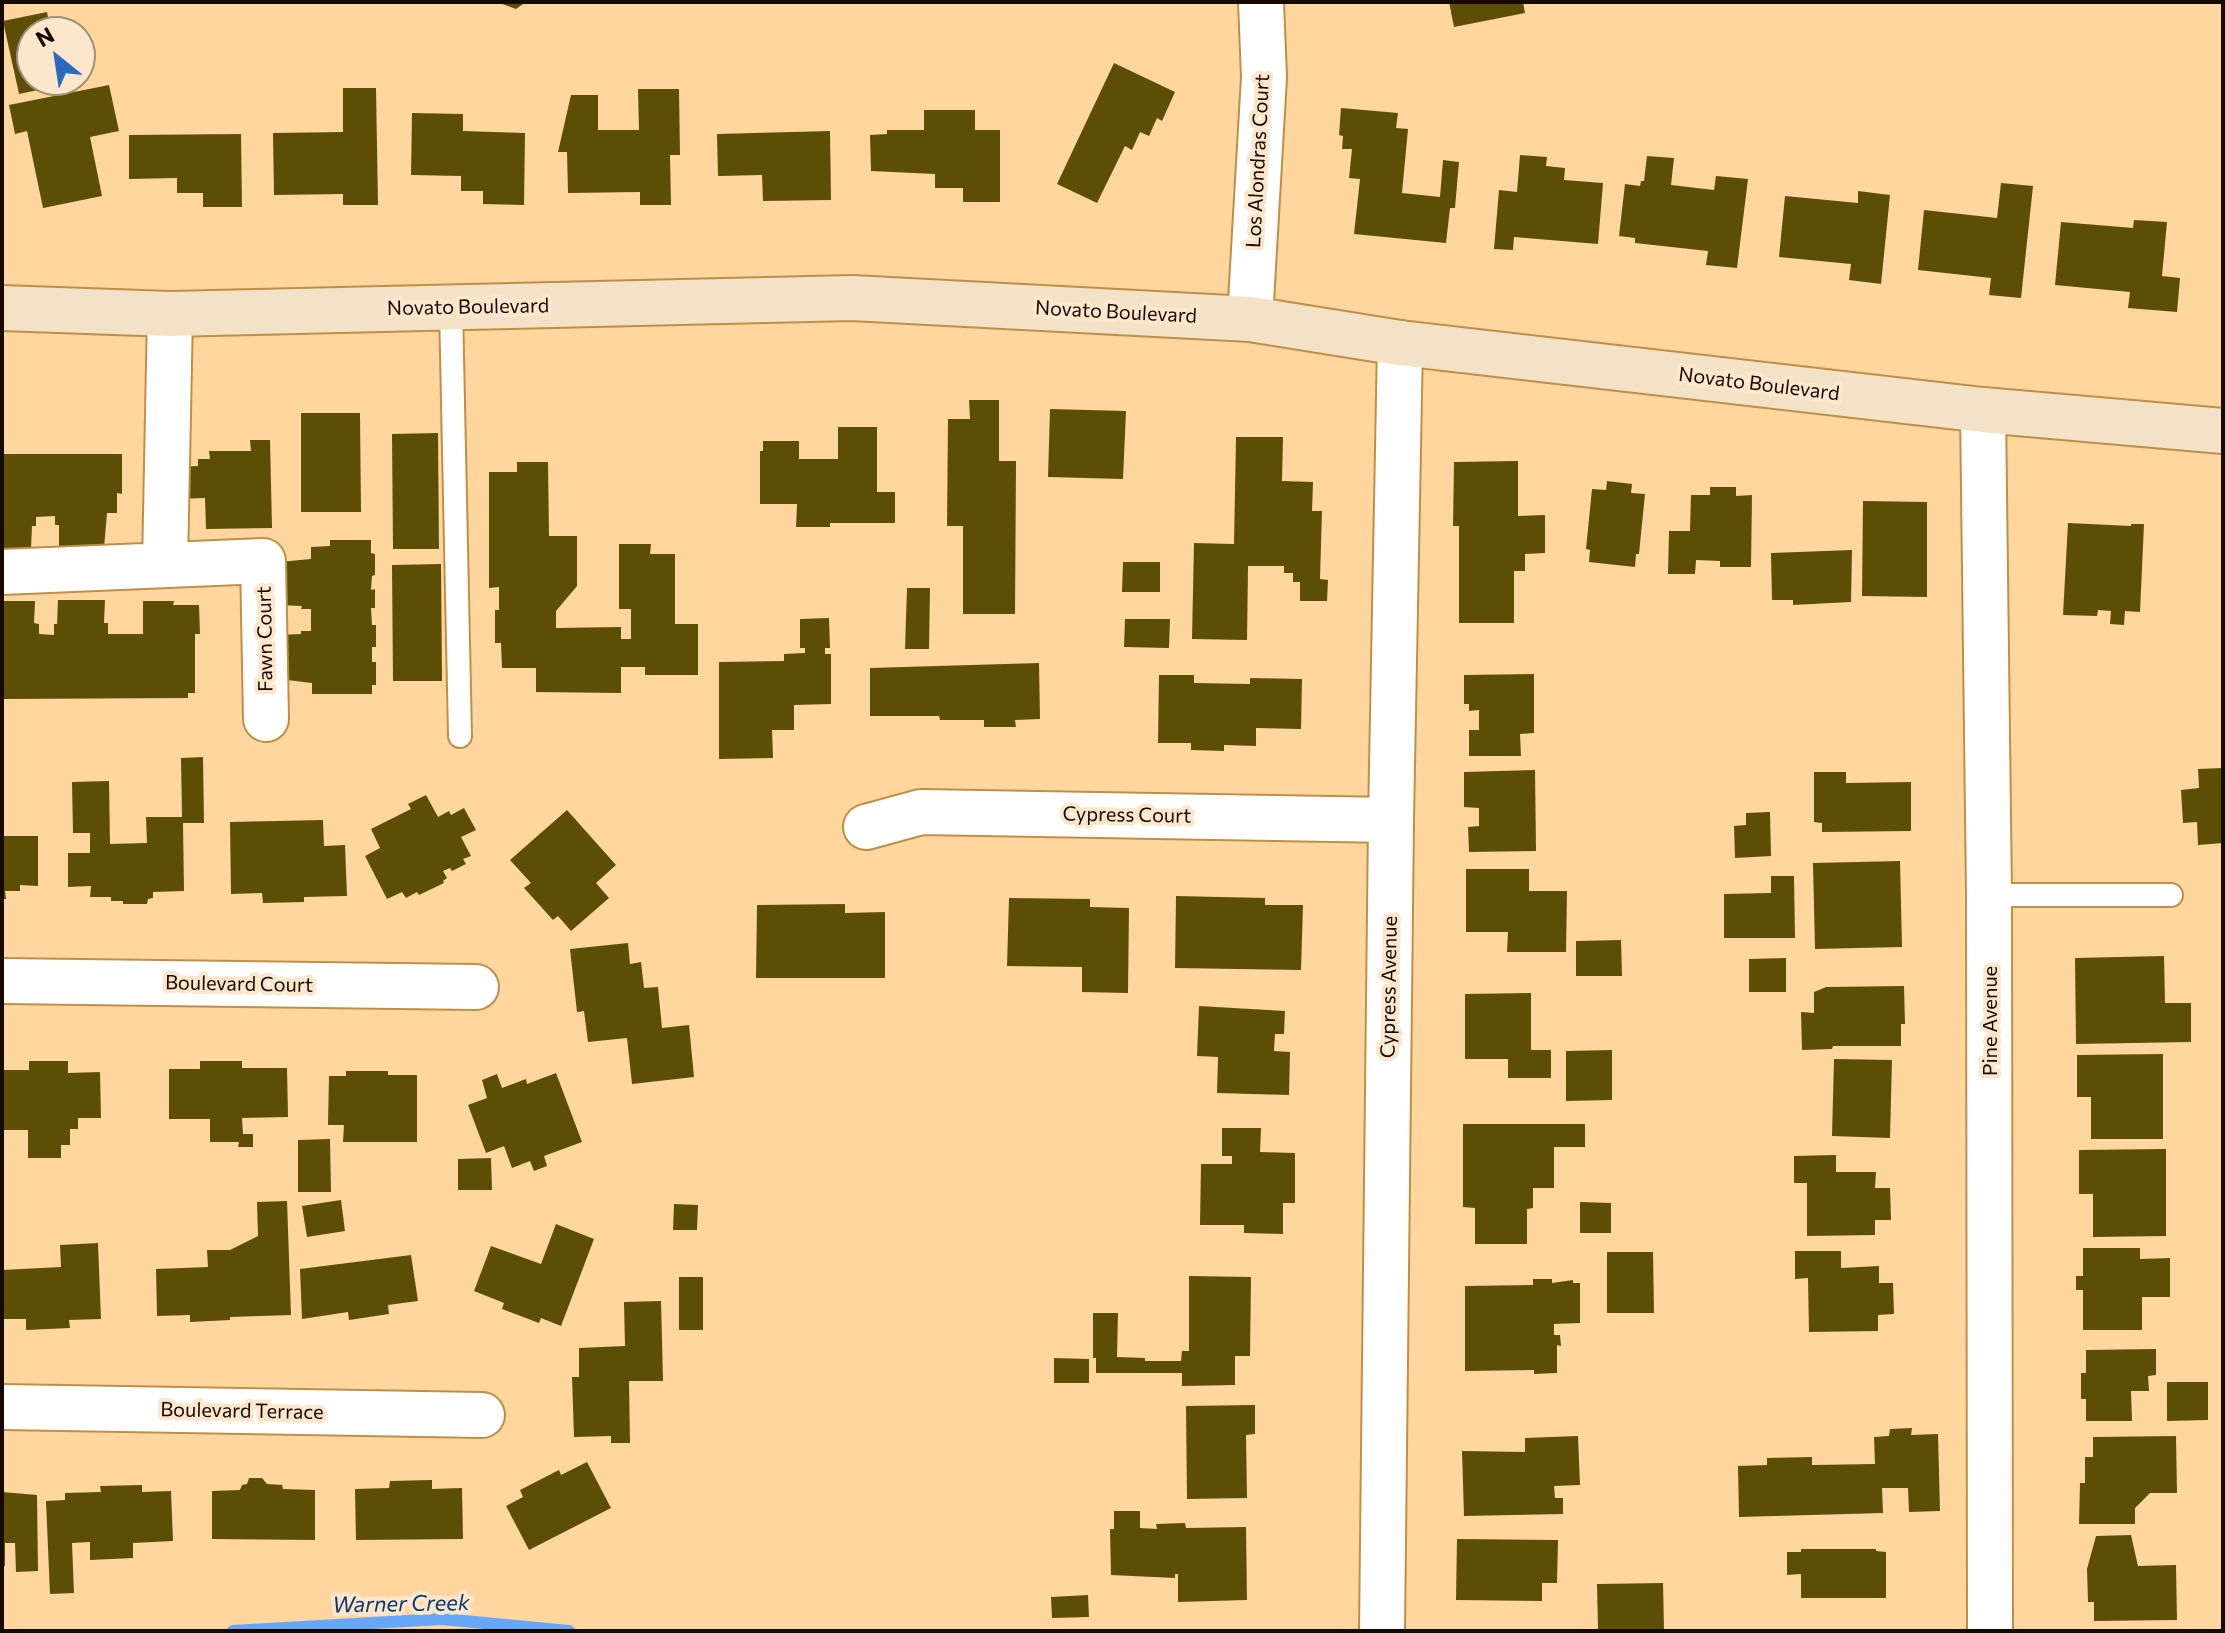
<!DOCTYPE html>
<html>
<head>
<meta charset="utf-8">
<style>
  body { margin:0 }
  #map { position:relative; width:2225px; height:1633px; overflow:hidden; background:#ffd69e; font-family:Commissioner,sans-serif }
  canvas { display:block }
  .frame { position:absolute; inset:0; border:4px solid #160900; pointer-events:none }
  .north { position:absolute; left:16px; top:16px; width:80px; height:80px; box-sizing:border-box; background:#fce7cc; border:2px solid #a08e7a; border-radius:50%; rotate:330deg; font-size:22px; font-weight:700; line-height:32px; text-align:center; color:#160900 }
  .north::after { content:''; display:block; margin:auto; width:28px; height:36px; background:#296bbc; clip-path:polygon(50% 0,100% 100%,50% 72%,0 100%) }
</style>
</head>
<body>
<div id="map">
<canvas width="2225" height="1633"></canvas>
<div class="frame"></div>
<div class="north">N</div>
</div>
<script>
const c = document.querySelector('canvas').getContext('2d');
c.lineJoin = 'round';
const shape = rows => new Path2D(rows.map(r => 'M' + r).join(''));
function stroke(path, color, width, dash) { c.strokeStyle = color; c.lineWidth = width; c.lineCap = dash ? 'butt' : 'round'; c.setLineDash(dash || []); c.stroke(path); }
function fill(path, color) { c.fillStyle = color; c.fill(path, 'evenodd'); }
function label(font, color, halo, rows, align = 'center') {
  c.font = font + ' Commissioner,sans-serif'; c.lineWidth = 8; c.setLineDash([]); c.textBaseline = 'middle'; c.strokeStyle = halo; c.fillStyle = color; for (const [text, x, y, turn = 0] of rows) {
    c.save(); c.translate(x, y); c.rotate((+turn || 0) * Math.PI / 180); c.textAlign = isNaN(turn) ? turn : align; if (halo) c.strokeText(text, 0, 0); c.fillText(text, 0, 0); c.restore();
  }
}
stroke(shape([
  [233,1631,442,1619,569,1631]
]), '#67a7fa', 12);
fill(shape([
  [497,2,526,2,516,9],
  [1449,2,1523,2,1525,13,1454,27],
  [47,12,51,32,32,32,32,80,61,80,62,85,19,94,3,21],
  [1114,63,1175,92,1162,121,1157,118,1149,136,1140,132,1132,150,1125,146,1097,203,1057,184],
  [109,85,119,131,90,137,102,196,43,208,27,131,15,134,9,105],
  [343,88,376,88,378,205,343,205,343,194,274,195,273,133,343,132],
  [638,89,679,89,680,155,670,155,671,205,640,205,640,192,568,193,567,152,558,152,571,95,598,95,598,130,639,130],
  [1341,108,1398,113,1396,128,1408,129,1402,193,1440,197,1443,160,1459,162,1455,208,1450,208,1446,243,1354,234,1360,179,1349,178,1352,149,1342,149,1343,136,1339,135],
  [924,110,975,110,975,130,1000,130,1000,202,963,202,963,188,935,188,935,174,871,171,870,135,887,134,887,130,924,130],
  [412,113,463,114,463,131,525,133,524,205,483,204,483,191,461,191,461,176,411,175],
  [830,131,831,200,763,201,762,175,718,176,717,134],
  [241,134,242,207,203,207,203,193,177,193,177,178,129,179,129,135],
  [1520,155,1547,157,1546,166,1565,168,1564,180,1603,183,1598,244,1514,237,1513,250,1494,249,1499,190,1517,192],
  [1647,156,1674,158,1671,185,1714,190,1716,176,1748,179,1737,268,1706,265,1708,251,1635,243,1635,238,1619,236,1625,184,1640,186,1641,181,1644,181],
  [2001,183,2033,186,2021,298,1989,295,1991,278,1918,270,1924,210,1997,218],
  [1858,191,1890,195,1881,284,1849,280,1851,264,1779,257,1785,196,1858,203],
  [2134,220,2167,222,2162,276,2180,278,2177,312,2128,308,2130,292,2055,285,2061,222,2133,228],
  [969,400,999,400,999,461,1016,461,1015,614,963,614,963,526,947,526,948,419,970,419],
  [1050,409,1126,411,1123,479,1048,477],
  [301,413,360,413,361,512,301,512],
  [838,427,877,427,877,492,895,492,895,523,830,523,830,527,796,527,797,504,760,504,760,451,763,451,763,441,799,441,799,459,838,459],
  [438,433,439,549,393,549,392,434],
  [1236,437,1283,437,1282,481,1313,482,1312,511,1322,511,1320,579,1328,580,1327,601,1300,601,1300,582,1293,582,1293,573,1284,573,1284,566,1248,566,1247,640,1192,639,1194,543,1234,544],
  [250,440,270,440,272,528,206,529,205,498,177,499,177,467,198,466,198,459,210,459,209,451,251,451],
  [2,454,122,454,122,494,117,493,117,513,107,513,104,548,59,550,59,525,55,525,55,516,36,517,36,526,32,526,31,549,2,549],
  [1518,461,1518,516,1545,515,1545,553,1525,554,1525,571,1514,571,1514,623,1459,623,1459,526,1453,526,1454,462],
  [517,462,548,462,549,536,577,536,577,586,556,611,556,628,621,627,621,639,631,639,631,609,619,609,619,544,651,544,650,554,675,554,675,624,698,624,698,675,645,675,645,667,621,667,621,693,536,692,536,668,502,668,501,643,495,643,495,610,499,610,499,587,489,588,489,472,517,472],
  [1607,481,1632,484,1631,493,1645,494,1639,554,1636,554,1635,567,1589,562,1590,550,1586,549,1592,489,1606,490],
  [1710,487,1736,487,1736,496,1752,495,1751,567,1720,567,1720,561,1696,560,1695,574,1668,574,1669,531,1690,531,1691,495,1710,495],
  [1863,501,1927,502,1927,597,1862,596],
  [2068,523,2131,526,2131,524,2144,524,2140,612,2125,611,2124,625,2110,624,2111,611,2098,610,2097,616,2063,615],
  [330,540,371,540,371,553,375,554,375,575,372,576,371,590,375,589,375,608,371,608,372,625,376,625,376,647,372,647,372,662,376,662,376,685,372,685,372,694,312,694,312,683,279,679,278,635,301,634,301,631,311,631,311,609,301,609,302,606,278,605,279,562,311,559,311,547,330,546],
  [1852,550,1851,602,1793,605,1793,600,1772,600,1771,553],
  [1123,562,1160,562,1160,592,1122,592],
  [441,564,442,681,393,681,392,565],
  [907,588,930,588,929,649,905,649],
  [58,600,105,600,104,623,108,623,108,634,143,634,143,601,174,601,173,605,199,605,200,634,195,634,195,693,188,693,188,698,2,699,2,601,35,601,34,623,39,624,39,634,54,635,54,624,57,624],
  [829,618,830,648,825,648,825,654,831,654,831,704,794,705,794,730,772,730,773,758,719,759,719,662,784,661,784,654,805,653,805,648,800,648,800,619],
  [1125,619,1170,619,1169,648,1124,647],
  [1039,663,1040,719,1015,720,1016,727,984,727,984,720,940,720,939,716,870,716,870,668],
  [1534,674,1534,733,1520,734,1521,756,1469,756,1469,730,1479,730,1479,710,1469,711,1469,704,1464,704,1464,675],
  [1159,675,1194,675,1194,683,1250,684,1250,678,1302,679,1301,729,1256,728,1256,746,1224,745,1224,751,1191,750,1191,743,1158,743],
  [203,757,204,823,183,823,184,891,153,892,153,898,148,899,147,904,123,904,123,901,111,901,111,897,90,897,91,886,68,887,68,853,90,853,90,833,73,833,72,782,109,781,110,844,147,843,146,817,182,817,181,758],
  [2223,768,2223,843,2198,845,2197,822,2183,823,2181,790,2199,788,2198,769],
  [1535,770,1536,851,1469,852,1468,827,1479,826,1479,808,1464,807,1464,772],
  [1814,772,1846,772,1846,783,1911,782,1911,831,1822,832,1822,823,1814,822],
  [426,795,438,817,449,811,451,815,464,808,476,830,461,837,471,856,463,859,466,864,452,871,450,868,443,871,447,878,443,881,444,883,419,895,417,892,406,898,402,892,387,899,365,856,380,848,371,829,411,809,408,804],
  [567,810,616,865,596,883,609,898,571,931,558,916,553,920,524,888,531,883,510,860],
  [1770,812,1771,856,1735,858,1734,826,1746,825,1746,813],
  [323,820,324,846,345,845,347,896,304,897,304,902,263,903,262,893,231,894,230,822],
  [2,836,38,836,38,886,20,885,20,891,5,891,6,899,2,899],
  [1900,861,1902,947,1815,949,1813,863],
  [1466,869,1529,869,1529,891,1567,891,1566,952,1507,952,1508,932,1466,932],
  [1771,876,1794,876,1795,938,1724,938,1724,894,1771,893],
  [1176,896,1265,898,1265,905,1303,905,1301,970,1175,968],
  [1009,898,1090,899,1090,907,1129,908,1128,993,1082,992,1082,967,1007,966],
  [845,904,845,913,885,912,885,978,756,978,757,905],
  [1621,940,1622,976,1576,976,1576,941],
  [628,943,630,964,641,962,644,988,658,987,662,1028,689,1025,694,1077,632,1084,627,1038,588,1042,584,1011,577,1012,570,949],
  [2164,956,2165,1003,2191,1003,2191,1042,2076,1044,2075,958],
  [1786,958,1786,992,1749,992,1749,959],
  [1904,986,1905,1024,1901,1024,1901,1046,1833,1046,1832,1049,1802,1050,1801,1012,1814,1013,1814,992,1826,987],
  [1531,993,1531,1050,1551,1050,1551,1078,1508,1078,1508,1059,1465,1059,1465,994],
  [1199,1006,1285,1011,1284,1034,1275,1034,1274,1051,1290,1052,1289,1095,1217,1093,1218,1057,1197,1056],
  [1612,1050,1612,1100,1566,1101,1566,1051],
  [2163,1054,2163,1139,2091,1139,2091,1097,2077,1097,2077,1055],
  [1834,1059,1892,1060,1890,1138,1832,1136],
  [29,1061,68,1061,68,1073,100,1072,101,1118,78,1118,78,1129,70,1129,70,1145,61,1145,61,1158,28,1158,28,1130,2,1130,2,1070,29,1070],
  [200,1061,242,1061,242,1068,287,1068,288,1117,242,1118,243,1134,253,1134,253,1147,238,1147,239,1142,210,1142,210,1119,169,1119,169,1069,200,1069],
  [346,1071,388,1071,388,1075,417,1075,417,1142,343,1142,344,1125,328,1125,329,1076,346,1076],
  [556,1073,582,1142,544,1156,547,1166,534,1171,530,1161,512,1168,504,1146,486,1153,468,1105,487,1098,482,1080,497,1074,502,1088,526,1079,527,1084],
  [1463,1124,1585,1124,1585,1147,1554,1147,1554,1188,1533,1188,1533,1208,1527,1209,1527,1244,1475,1244,1475,1208,1463,1207],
  [1222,1128,1261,1128,1260,1152,1295,1153,1295,1203,1283,1203,1283,1234,1244,1233,1244,1225,1200,1225,1201,1164,1232,1164,1232,1156,1222,1156],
  [330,1139,331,1192,298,1192,298,1140],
  [2166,1149,2166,1236,2093,1237,2093,1194,2079,1194,2079,1150],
  [1836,1155,1836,1172,1876,1172,1875,1188,1890,1188,1891,1220,1875,1220,1875,1235,1807,1236,1807,1183,1794,1183,1794,1156],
  [491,1158,492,1190,458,1190,458,1159],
  [341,1200,345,1231,307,1237,302,1206],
  [287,1201,291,1315,230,1317,230,1320,190,1322,190,1315,157,1316,156,1269,208,1267,207,1250,230,1250,258,1236,257,1202],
  [1580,1202,1611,1203,1611,1233,1580,1233],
  [674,1204,698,1205,697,1230,673,1230],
  [556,1224,594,1239,561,1326,541,1318,539,1323,502,1309,504,1303,474,1291,491,1246,541,1264],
  [98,1243,101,1319,69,1320,70,1328,26,1330,26,1319,2,1319,2,1270,61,1267,60,1245],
  [2083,1248,2140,1248,2140,1259,2170,1258,2170,1297,2142,1297,2142,1330,2083,1330,2083,1290,2076,1290,2076,1276,2083,1276],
  [1795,1251,1841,1251,1841,1268,1879,1266,1879,1283,1893,1283,1894,1314,1878,1315,1878,1331,1809,1332,1808,1278,1795,1279],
  [1607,1252,1653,1252,1654,1313,1607,1313],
  [411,1255,418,1301,388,1305,389,1314,349,1320,348,1312,302,1319,300,1269],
  [1189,1276,1251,1277,1250,1356,1235,1356,1235,1385,1182,1386,1182,1373,1096,1373,1096,1358,1093,1358,1093,1313,1118,1313,1117,1357,1145,1358,1145,1361,1181,1361,1182,1351,1189,1351],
  [679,1277,703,1277,703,1330,679,1330],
  [1533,1279,1552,1279,1552,1283,1573,1280,1573,1283,1580,1283,1580,1323,1554,1324,1554,1335,1560,1335,1561,1346,1557,1345,1557,1373,1534,1374,1534,1370,1465,1371,1465,1286,1533,1285],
  [661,1301,663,1381,629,1381,630,1443,611,1443,611,1436,574,1437,572,1377,579,1377,579,1348,625,1346,624,1302],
  [2156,1349,2156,1375,2148,1376,2149,1391,2131,1391,2132,1421,2086,1421,2086,1399,2081,1399,2081,1373,2086,1373,2086,1350],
  [1054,1358,1089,1359,1089,1383,1054,1383],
  [2167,1382,2208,1382,2208,1420,2167,1421],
  [1255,1405,1255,1434,1246,1435,1247,1498,1187,1499,1186,1406],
  [1912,1428,1911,1435,1938,1434,1940,1511,1909,1512,1908,1488,1882,1488,1883,1513,1739,1517,1738,1466,1767,1465,1767,1458,1812,1457,1812,1465,1875,1464,1874,1437,1889,1436,1890,1429],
  [1578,1436,1580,1485,1554,1486,1555,1498,1563,1498,1563,1514,1464,1516,1462,1451,1525,1452,1525,1438],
  [2176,1436,2177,1493,2150,1493,2135,1508,2135,1524,2079,1524,2080,1483,2085,1483,2085,1457,2093,1457,2093,1437],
  [587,1462,611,1508,529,1550,506,1506,523,1497,520,1490,559,1470,561,1475],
  [249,1478,262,1478,267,1484,282,1485,283,1489,315,1490,315,1540,212,1539,212,1491,240,1490,242,1485,247,1484],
  [432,1480,432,1489,462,1488,463,1539,356,1540,355,1489,389,1488,390,1481],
  [142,1485,142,1492,171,1491,173,1541,133,1543,133,1558,90,1560,90,1542,72,1543,74,1593,50,1594,46,1501,65,1500,65,1493,101,1492,100,1486],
  [2,1492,37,1495,38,1571,16,1572,15,1543,5,1543,5,1566,2,1566],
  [1114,1511,1140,1511,1140,1528,1157,1529,1156,1524,1185,1523,1186,1528,1246,1527,1247,1600,1178,1602,1178,1574,1175,1574,1175,1578,1111,1575,1110,1529,1114,1529],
  [2131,1535,2138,1566,2176,1565,2177,1620,2094,1621,2094,1602,2088,1602,2087,1569,2096,1536],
  [1457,1539,1558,1540,1557,1583,1542,1583,1542,1601,1456,1600],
  [1801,1549,1876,1549,1876,1551,1886,1552,1886,1598,1801,1598,1801,1574,1787,1575,1787,1552,1801,1552],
  [1663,1583,1664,1629,1598,1629,1597,1584],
  [1088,1595,1089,1617,1052,1618,1051,1597]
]), '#5d4e06');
const service = shape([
  [451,307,460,736],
  [1989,895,2171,895]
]);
const minor = shape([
  [1250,319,1264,77,1261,2],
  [1983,410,1989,895,1990,1631],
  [165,564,170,314],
  [2,572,263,561,266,719],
  [866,827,921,812,1391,820],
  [2,981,476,987],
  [2,1407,482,1415],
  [1382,1631,1391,820,1400,343]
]);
const secondary = shape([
  [2,308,170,314,852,298,1250,319,1400,343,1983,410,2223,431]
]);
stroke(service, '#be8f47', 26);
stroke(minor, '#be8f47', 48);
stroke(secondary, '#be8f47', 48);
stroke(service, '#fff', 22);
stroke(minor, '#fff', 44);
stroke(secondary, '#f3e2c7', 44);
label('20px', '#160900', '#fce7cc', [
  ["Los Alondras Court",1258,161,-87],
  ["Novato Boulevard",468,307,-1],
  ["Novato Boulevard",1116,312,3],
  ["Novato Boulevard",1759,384,7],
  ["Fawn Court",265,639,-91],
  ["Cypress Court",1127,815,1],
  ["Boulevard Court",239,984,1],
  ["Cypress Avenue",1389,987,-89],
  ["Pine Avenue",1990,1021,-90],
  ["Boulevard Terrace",242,1411,1]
]);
label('italic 22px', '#0d396d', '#fce7cc', [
  ["Warner Creek",401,1604,-1]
]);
</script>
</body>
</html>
